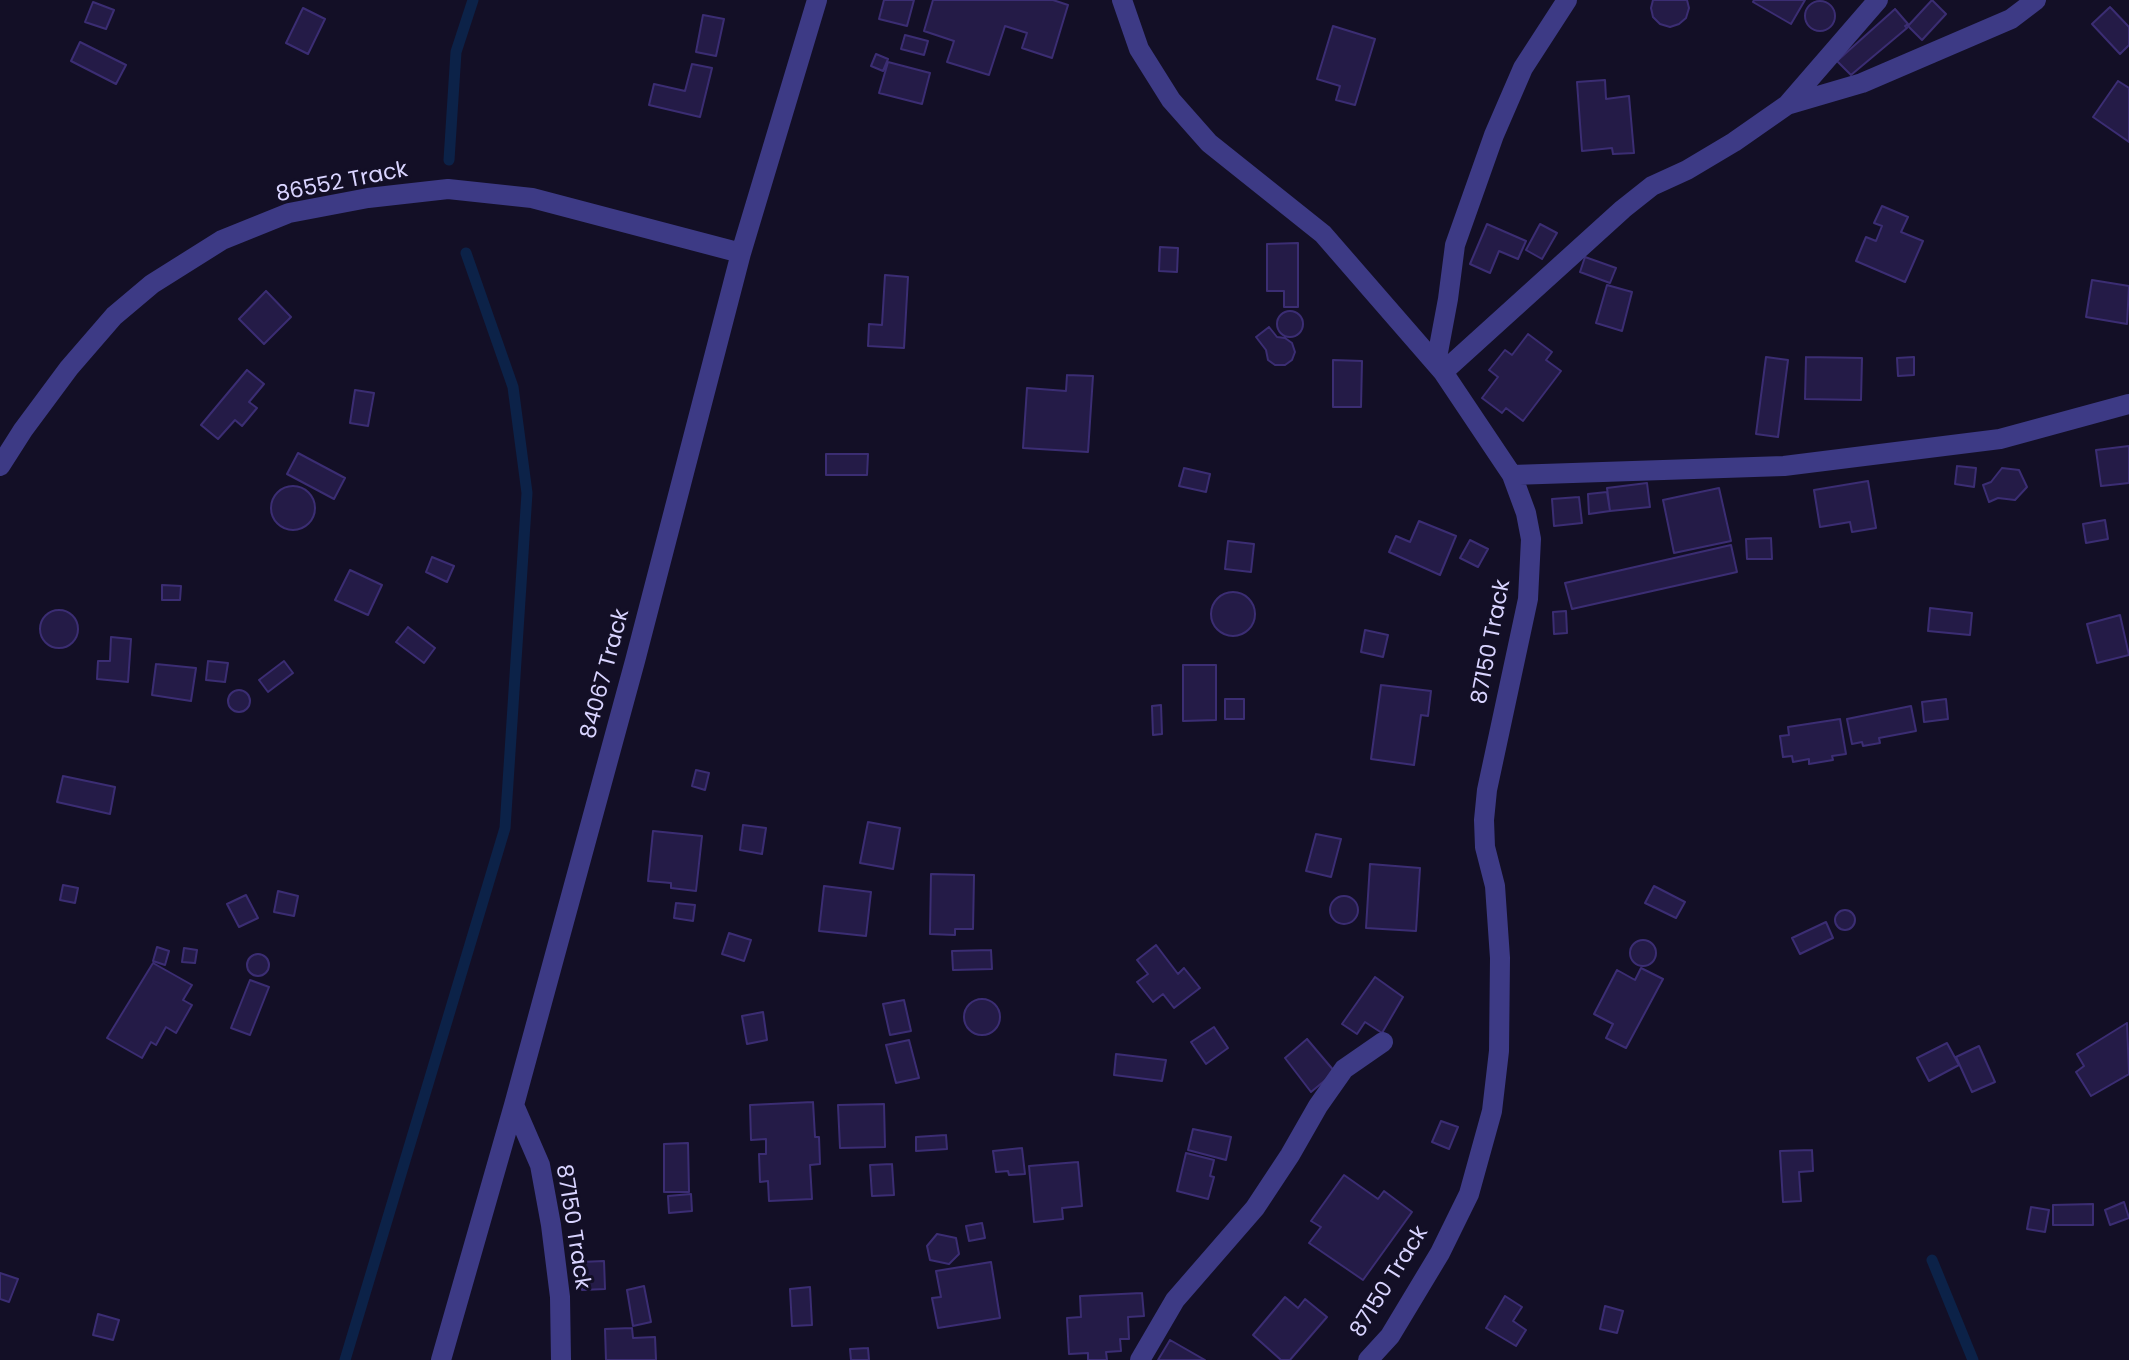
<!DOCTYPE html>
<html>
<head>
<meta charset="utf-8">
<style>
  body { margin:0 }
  canvas { display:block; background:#130f26 }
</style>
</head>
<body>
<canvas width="2129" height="1360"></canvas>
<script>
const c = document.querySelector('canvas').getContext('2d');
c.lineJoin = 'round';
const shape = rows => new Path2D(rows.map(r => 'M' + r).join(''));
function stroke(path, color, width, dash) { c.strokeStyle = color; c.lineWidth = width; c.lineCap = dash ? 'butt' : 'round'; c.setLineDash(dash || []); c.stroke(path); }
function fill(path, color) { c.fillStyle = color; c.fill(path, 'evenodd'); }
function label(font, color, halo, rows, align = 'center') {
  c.font = font + ' Poppins,sans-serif'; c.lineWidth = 6; c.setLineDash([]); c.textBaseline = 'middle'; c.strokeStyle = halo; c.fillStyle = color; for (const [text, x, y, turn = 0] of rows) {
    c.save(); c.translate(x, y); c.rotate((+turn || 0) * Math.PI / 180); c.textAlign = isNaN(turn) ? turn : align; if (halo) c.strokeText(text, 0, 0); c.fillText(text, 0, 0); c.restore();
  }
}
stroke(shape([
  [449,160,456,52,473,0],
  [1932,1260,1973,1360],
  [345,1360,505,828,527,493,513,387,466,253]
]), '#0c2248', 11);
const building = shape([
  [884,0,914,0,907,26,879,19,884,0],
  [933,0,1053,0,1068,5,1052,58,1022,48,1027,33,1005,26,989,75,947,62,954,41,924,31,933,0],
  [1653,0,1687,0,1689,8,1686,18,1679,24,1670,27,1660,24,1653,17,1651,8,1653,0],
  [1754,0,1805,0,1791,24,1753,2,1754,0],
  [1932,0,1946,14,1922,40,1908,26,1932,0],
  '1805 16a15 15 0 1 1 30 0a15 15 0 1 1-30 0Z',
  [93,2,114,10,106,29,85,22,93,2],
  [2110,7,2129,27,2129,45,2120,54,2092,24,2110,7],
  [303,8,325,19,308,54,286,43,303,8],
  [1895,9,1908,24,1905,26,1907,28,1851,75,1837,61,1895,9],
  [703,15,724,19,716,56,696,52,703,15],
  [1333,26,1375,39,1355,105,1336,100,1340,86,1317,79,1333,26],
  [905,35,928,41,924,55,901,49,905,35],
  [80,42,126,65,116,84,71,61,80,42],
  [876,54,888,59,883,71,871,66,876,54],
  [888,62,930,73,922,104,879,93,888,62],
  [692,64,712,68,700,117,649,105,654,84,685,91,692,64],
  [1605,80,1606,99,1629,96,1634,153,1613,154,1612,148,1582,151,1577,82,1605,80],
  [2118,81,2129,88,2129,142,2093,117,2118,81],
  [1882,206,1908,217,1901,232,1923,241,1905,282,1856,261,1866,237,1876,241,1882,226,1874,223,1882,206],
  [1487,224,1526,241,1518,259,1499,251,1490,273,1470,264,1487,224],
  [1540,224,1557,233,1542,259,1526,250,1540,224],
  [1298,243,1298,307,1284,307,1284,291,1267,291,1267,244,1298,243],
  [1160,247,1178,248,1177,272,1159,271,1160,247],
  [1585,257,1616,268,1610,283,1580,272,1585,257],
  [885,275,908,277,904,348,868,346,869,324,882,325,885,275],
  [2092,280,2129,286,2127,324,2086,317,2092,280],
  [1607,285,1632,292,1622,331,1596,323,1607,285],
  [266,291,291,317,264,344,239,319,266,291],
  '1277 324a13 13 0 1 1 26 0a13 13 0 1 1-26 0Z',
  [1269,327,1277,337,1285,338,1292,343,1295,352,1292,360,1285,365,1275,365,1268,360,1266,350,1256,337,1269,327],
  [1528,334,1552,352,1546,360,1561,371,1523,421,1506,408,1502,413,1482,398,1498,377,1489,370,1505,350,1512,355,1528,334],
  [1766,357,1788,360,1778,437,1756,434,1766,357],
  [1806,357,1862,358,1861,400,1805,399,1806,357],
  [1914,357,1914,375,1898,376,1897,358,1914,357],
  [1333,360,1362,361,1361,407,1333,407,1333,360],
  [247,370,264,384,249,402,257,408,242,426,235,420,218,439,201,425,247,370],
  [1067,375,1093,376,1088,452,1023,448,1027,388,1066,391,1067,375],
  [355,390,374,393,368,426,350,423,355,390],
  [2129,446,2129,483,2101,486,2096,450,2129,446],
  [298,453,345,478,334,499,287,474,298,453],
  [826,454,868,454,867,475,826,475,826,454],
  [1957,466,1976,468,1974,487,1955,484,1957,466],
  [1184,468,1210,474,1206,492,1179,486,1184,468],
  [2002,468,2019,470,2027,487,2015,500,1998,498,1989,502,1983,485,1991,482,2002,468],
  [1868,481,1876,528,1852,532,1850,522,1820,527,1814,490,1868,481],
  [1647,483,1650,507,1610,511,1607,488,1647,483],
  '271 508a22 22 0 1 1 44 0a22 22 0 1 1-44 0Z',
  [1719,488,1731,541,1674,553,1663,500,1719,488],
  [1607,492,1610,511,1589,514,1588,494,1607,492],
  [1579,497,1582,523,1554,526,1552,499,1579,497],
  [2105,520,2108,539,2086,543,2083,524,2105,520],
  [1419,521,1456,536,1440,575,1389,552,1396,536,1410,542,1419,521],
  [1771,538,1772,559,1747,559,1746,539,1771,538],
  [1470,540,1488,549,1478,567,1460,558,1470,540],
  [1228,541,1254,544,1251,572,1225,569,1228,541],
  [1731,545,1737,572,1572,609,1565,583,1731,545],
  [432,557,454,566,447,582,426,572,432,557],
  [350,570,382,585,368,615,335,600,350,570],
  [162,585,181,586,180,600,162,600,162,585],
  '1211 614a22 22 0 1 1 44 0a22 22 0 1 1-44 0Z',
  [1930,608,1972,613,1970,635,1928,631,1930,608],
  '40 629a19 19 0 1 1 38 0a19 19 0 1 1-38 0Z',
  [1566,611,1567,633,1554,634,1553,612,1566,611],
  [2120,615,2129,655,2097,663,2087,624,2120,615],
  [408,627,435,648,424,663,396,642,408,627],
  [1365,630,1388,635,1383,657,1361,652,1365,630],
  [111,637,131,639,128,682,97,679,98,661,110,661,111,637],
  [208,661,228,663,225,682,206,680,208,661],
  [284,661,293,673,268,692,259,680,284,661],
  [156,664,196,668,191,701,152,695,156,664],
  [1183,665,1216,665,1216,720,1183,721,1183,665],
  [1381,685,1431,691,1428,716,1421,715,1414,765,1371,759,1381,685],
  '228 701a11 11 0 1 1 22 0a11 11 0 1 1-22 0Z',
  [1225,699,1244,699,1244,719,1225,719,1225,699],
  [1946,699,1948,719,1924,722,1922,702,1946,699],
  [1161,705,1162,734,1153,735,1152,706,1161,705],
  [1911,706,1916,731,1879,738,1880,743,1863,746,1862,742,1852,744,1847,719,1911,706],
  [1840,719,1846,754,1832,756,1833,760,1809,764,1809,759,1793,762,1792,756,1783,757,1780,736,1789,735,1788,727,1840,719],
  [696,770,709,773,705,790,692,786,696,770],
  [63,776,115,787,110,814,57,802,63,776],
  [868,822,900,828,893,869,860,863,868,822],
  [743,825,766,828,762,854,740,850,743,825],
  [653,831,702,836,696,891,671,888,671,883,648,881,653,831],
  [1316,834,1341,839,1331,877,1306,871,1316,834],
  [1370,864,1420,868,1416,931,1366,928,1370,864],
  [931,874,974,875,973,929,955,929,955,935,930,934,931,874],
  [63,885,78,888,75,903,60,900,63,885],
  [824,886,871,892,866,936,819,931,824,886],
  [1654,886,1685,902,1676,918,1645,903,1654,886],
  [278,891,298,896,294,916,274,912,278,891],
  [246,895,258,918,239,927,227,904,246,895],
  '1330 910a14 14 0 1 1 28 0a14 14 0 1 1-28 0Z',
  [676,903,695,905,693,921,674,918,676,903],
  '1835 920a10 10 0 1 1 20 0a10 10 0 1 1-20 0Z',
  [1826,922,1833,938,1800,954,1792,938,1826,922],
  [729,933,751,940,744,961,722,954,729,933],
  '1630 953a13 13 0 1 1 26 0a13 13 0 1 1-26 0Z',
  [1156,945,1178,974,1184,968,1200,988,1174,1008,1163,994,1153,1002,1137,982,1148,974,1137,960,1156,945],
  [157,947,169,951,165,965,153,961,157,947],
  [184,948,197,950,195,963,182,962,184,948],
  [991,950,992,969,953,970,952,951,991,950],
  '247 965a11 11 0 1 1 22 0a11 11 0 1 1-22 0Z',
  [153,963,192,985,183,1000,192,1005,176,1033,166,1027,156,1045,151,1042,142,1058,107,1038,153,963],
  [1641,968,1663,979,1626,1048,1606,1038,1613,1024,1594,1014,1617,970,1635,980,1641,968],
  [1375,977,1403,997,1382,1033,1365,1022,1357,1034,1342,1024,1375,977],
  [250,980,269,987,250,1035,231,1028,250,980],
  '964 1017a18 18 0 1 1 36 0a18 18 0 1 1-36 0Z',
  [904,1000,911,1031,890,1035,883,1004,904,1000],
  [763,1012,767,1040,747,1044,742,1016,763,1012],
  [2127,1023,2129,1074,2091,1096,2076,1072,2084,1066,2077,1054,2127,1023],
  [1214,1027,1228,1048,1206,1064,1191,1042,1214,1027],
  [1307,1039,1335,1072,1311,1092,1285,1058,1307,1039],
  [909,1040,919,1078,896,1083,886,1045,909,1040],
  [1947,1043,1959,1065,1929,1081,1917,1058,1947,1043],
  [1979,1046,1995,1082,1972,1092,1956,1057,1979,1046],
  [1116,1054,1166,1060,1162,1081,1114,1075,1116,1054],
  [813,1102,815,1137,819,1137,820,1164,810,1165,812,1199,769,1201,768,1181,760,1182,759,1154,766,1154,766,1139,751,1140,750,1105,813,1102],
  [884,1104,885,1147,840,1148,838,1105,884,1104],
  [1441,1121,1458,1127,1449,1149,1432,1142,1441,1121],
  [1193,1129,1231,1137,1226,1160,1188,1150,1193,1129],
  [946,1135,947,1149,916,1151,916,1137,946,1135],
  [688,1143,689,1192,664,1192,664,1144,688,1143],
  [1022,1148,1025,1174,1009,1175,1008,1171,996,1172,993,1151,1022,1148],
  [1812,1150,1813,1171,1799,1172,1801,1201,1783,1202,1780,1151,1812,1150],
  [1186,1153,1214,1160,1210,1176,1214,1177,1208,1199,1177,1191,1186,1153],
  [1078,1162,1082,1206,1062,1208,1063,1219,1034,1222,1029,1166,1078,1162],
  [892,1164,894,1195,872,1196,870,1165,892,1164],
  [1344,1175,1378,1199,1384,1191,1412,1212,1363,1280,1309,1243,1321,1227,1311,1221,1344,1175],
  [691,1194,692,1211,669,1213,668,1196,691,1194],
  [2124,1202,2129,1218,2110,1225,2105,1210,2124,1202],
  [2093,1204,2093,1225,2053,1225,2053,1205,2093,1204],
  [2031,1207,2049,1210,2045,1232,2027,1229,2031,1207],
  [982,1223,985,1238,969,1241,966,1226,982,1223],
  [937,1234,956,1238,959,1254,949,1264,930,1260,927,1246,937,1234],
  [604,1261,605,1289,582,1290,581,1262,604,1261],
  [991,1262,1000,1318,938,1328,932,1298,941,1297,936,1271,991,1262],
  [0,1273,18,1279,9,1302,0,1299,0,1273],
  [644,1286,651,1322,633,1326,627,1290,644,1286],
  [810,1287,812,1325,792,1326,790,1289,810,1287],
  [1142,1293,1144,1316,1128,1317,1129,1339,1120,1339,1121,1351,1106,1352,1107,1360,1088,1360,1088,1353,1069,1354,1067,1318,1081,1317,1080,1296,1142,1293],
  [1505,1296,1522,1307,1513,1321,1526,1330,1516,1346,1486,1328,1505,1296],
  [1285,1297,1298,1308,1305,1299,1327,1317,1290,1360,1281,1360,1253,1335,1285,1297],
  [1605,1306,1623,1311,1617,1333,1600,1329,1605,1306],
  [98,1314,119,1320,113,1340,93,1335,98,1314],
  [632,1328,633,1338,655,1337,656,1360,606,1360,605,1329,632,1328],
  [1170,1340,1205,1360,1158,1360,1170,1340],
  [868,1348,869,1360,851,1360,850,1349,868,1348]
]);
fill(building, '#241b47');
stroke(building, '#3b2d73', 2);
stroke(shape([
  [1122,0,1139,49,1171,100,1209,143,1323,234,1443,372,1512,475,1526,513,1531,539,1528,599,1487,790,1484,820,1485,847,1495,886,1500,958,1499,1051,1492,1111,1469,1194,1440,1253,1390,1336,1368,1360],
  [1787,105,1878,0],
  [1436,363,1448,299,1455,245,1494,135,1523,68,1567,0],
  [1443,372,1623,209,1652,186,1687,170,1734,142,1787,105,1862,83,2011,19,2036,0],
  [0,466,23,430,69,368,114,316,152,284,222,240,289,213,368,198,448,189,532,198,741,253],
  [1512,475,1784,466,2000,439,2129,404],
  [514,1105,540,1165,551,1225,560,1297,561,1360],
  [441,1360,514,1105,635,661,741,253,817,0],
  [1140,1360,1175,1300,1255,1208,1290,1155,1318,1106,1344,1069,1383,1042]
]), '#3d3a85', 20);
label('22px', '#d9d4ff', '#130f26', [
  ["86552 Track",342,183,-11],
  ["87150 Track",1492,642,-79],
  ["84067 Track",606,674,-75],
  ["87150 Track",572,1227,81],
  ["87150 Track",1390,1282,-58]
]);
</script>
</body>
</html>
